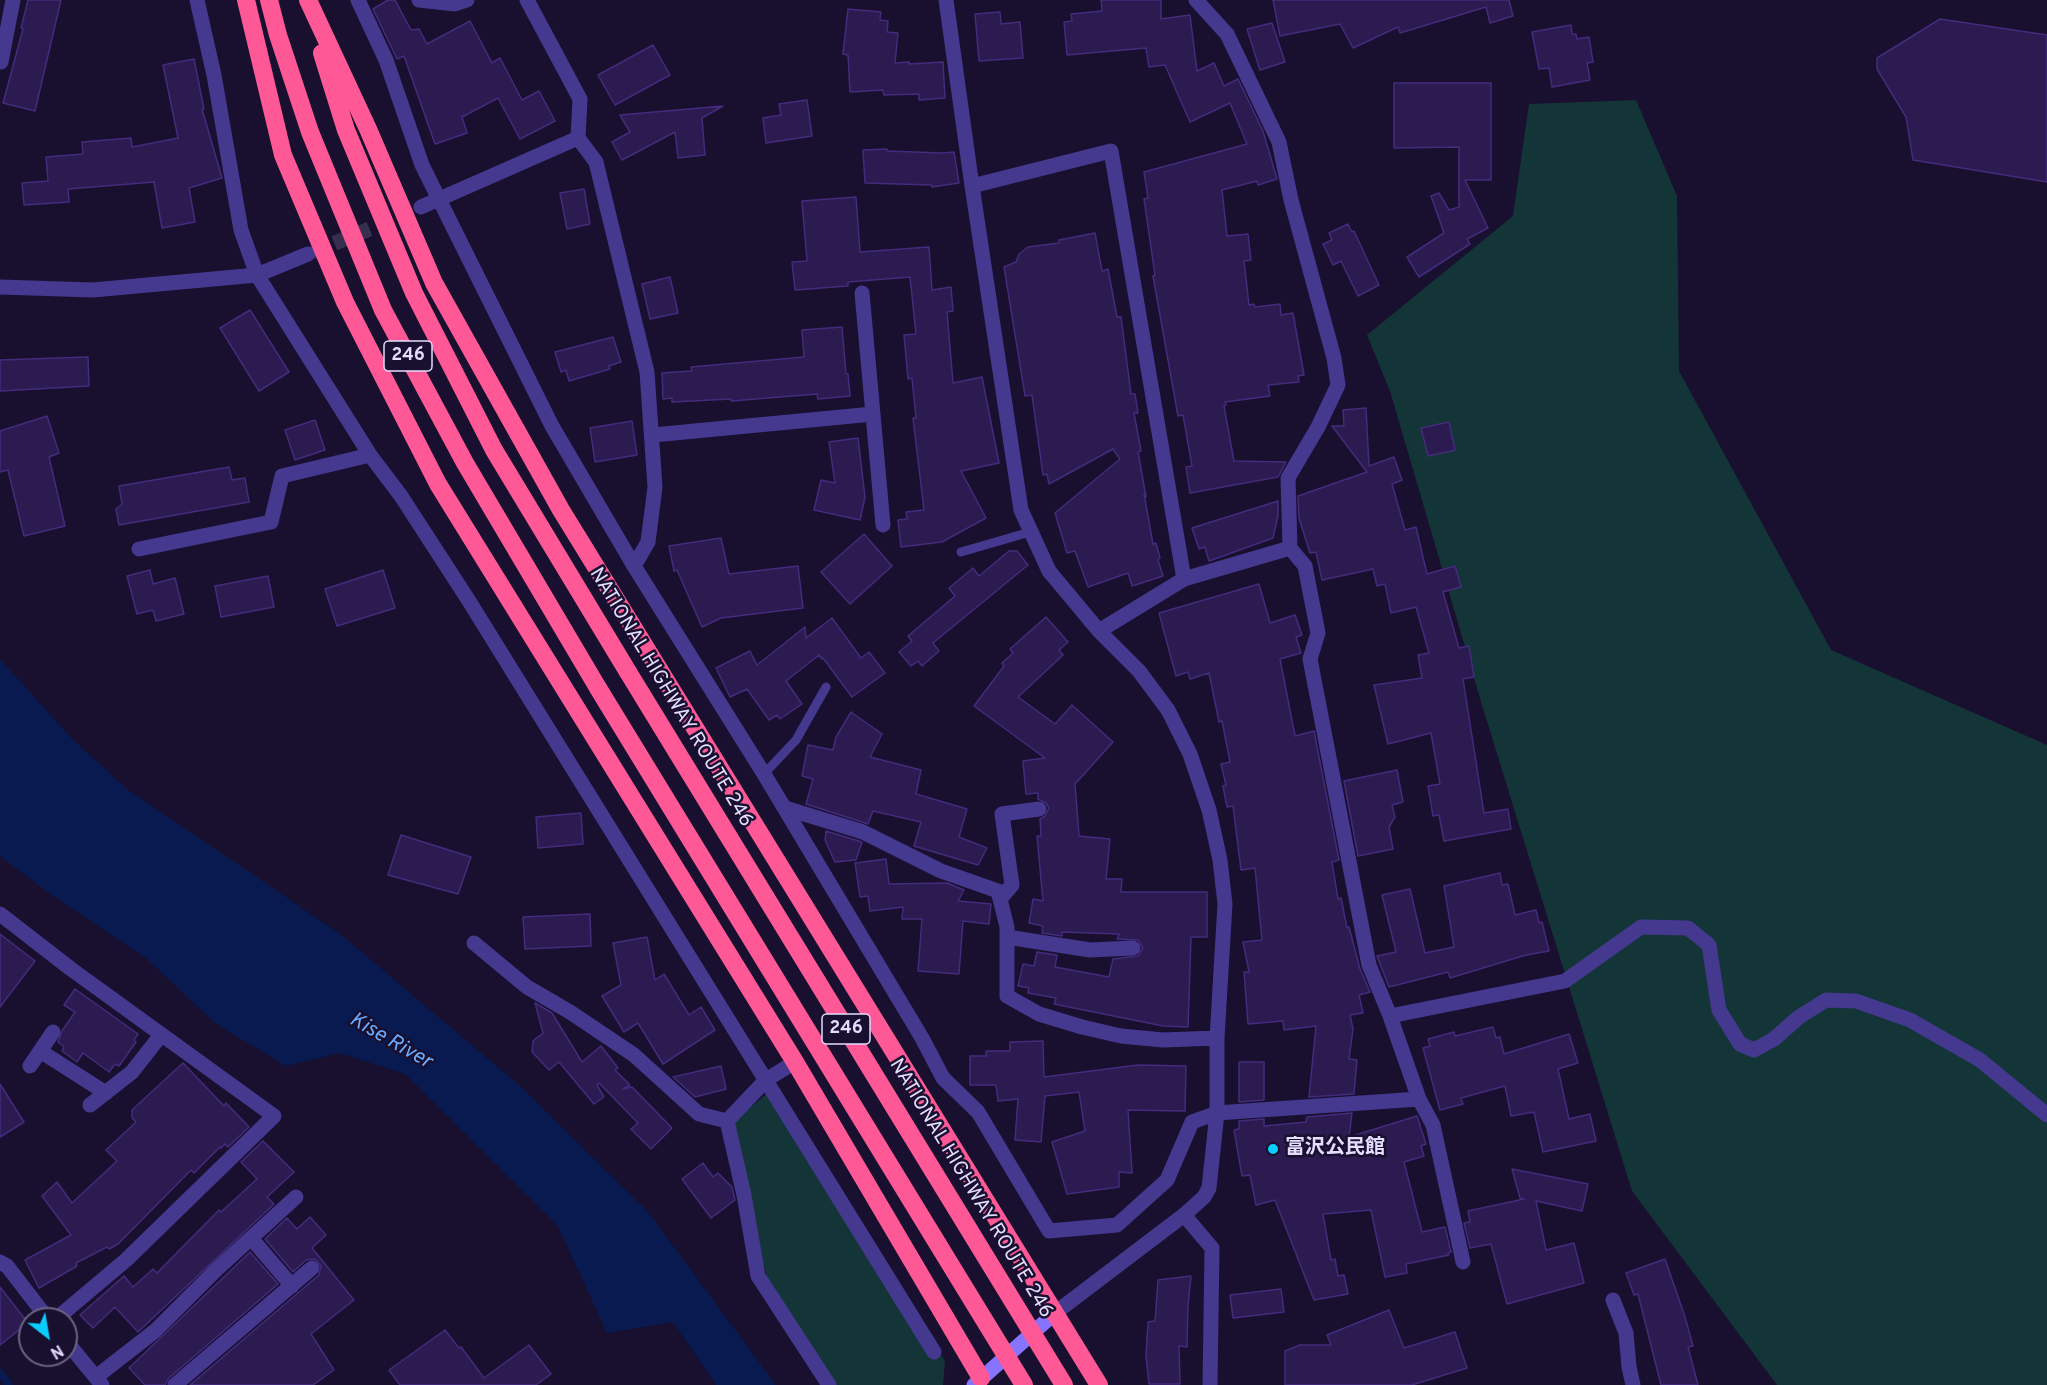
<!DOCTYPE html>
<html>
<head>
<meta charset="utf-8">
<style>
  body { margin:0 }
  #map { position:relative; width:2047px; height:1385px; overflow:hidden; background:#18102e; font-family:Overpass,sans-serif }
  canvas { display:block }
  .north { position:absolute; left:18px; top:1307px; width:60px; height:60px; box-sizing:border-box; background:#18102e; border:2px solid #6a6282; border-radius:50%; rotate:149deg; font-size:16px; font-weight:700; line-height:24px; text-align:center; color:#e4ddff }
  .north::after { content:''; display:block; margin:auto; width:21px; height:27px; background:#09ccff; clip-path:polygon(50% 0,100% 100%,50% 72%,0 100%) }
</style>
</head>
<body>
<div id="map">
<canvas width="2047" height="1385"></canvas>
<div class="north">N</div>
</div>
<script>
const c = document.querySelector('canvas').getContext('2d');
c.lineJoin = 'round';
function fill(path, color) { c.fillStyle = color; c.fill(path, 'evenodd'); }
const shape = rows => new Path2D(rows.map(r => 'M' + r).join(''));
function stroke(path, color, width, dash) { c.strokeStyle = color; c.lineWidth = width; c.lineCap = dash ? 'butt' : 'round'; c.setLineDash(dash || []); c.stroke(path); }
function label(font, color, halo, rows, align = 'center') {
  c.font = font + ' Overpass,"Noto Sans JP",sans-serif'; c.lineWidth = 5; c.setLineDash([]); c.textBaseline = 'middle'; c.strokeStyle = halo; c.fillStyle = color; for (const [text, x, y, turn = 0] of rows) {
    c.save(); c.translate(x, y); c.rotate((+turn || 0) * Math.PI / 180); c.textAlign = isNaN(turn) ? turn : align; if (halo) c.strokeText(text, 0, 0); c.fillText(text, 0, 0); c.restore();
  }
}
fill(shape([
  [1636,100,1677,196,1679,371,1831,650,2047,745,2047,1385,1777,1385,1632,1191,1482,705,1390,391,1367,335,1513,216,1529,104],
  [777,1085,945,1361,943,1385,834,1385,770,1289,728,1126]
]), '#133538');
fill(shape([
  [0,659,73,740,128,790,339,933,519,1085,648,1212,776,1385,716,1385,673,1322,607,1333,558,1226,405,1074,340,1053,286,1066,215,1023,147,959,45,890,0,856]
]), '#081a4f');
stroke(shape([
  [0,1373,9,1385]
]), '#081a4f', 8);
const building = shape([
  [28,0,61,0,35,111,3,103,23,29,21,28,28,0],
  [388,0,395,0,411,30,419,29,427,44,470,21,492,63,500,58,522,100,539,91,555,121,520,139,498,98,462,117,467,133,435,144,404,56,397,59,373,9,388,0],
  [1101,0,1161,0,1161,19,1190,15,1197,71,1214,63,1224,86,1238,79,1263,131,1277,179,1258,185,1257,181,1222,190,1227,236,1248,234,1251,260,1244,261,1249,305,1254,304,1255,307,1280,304,1281,315,1293,313,1304,375,1298,376,1299,382,1268,385,1270,396,1225,402,1226,405,1224,406,1234,461,1286,462,1278,477,1190,493,1186,467,1192,466,1183,415,1178,416,1153,276,1155,275,1144,199,1148,198,1144,172,1247,144,1230,103,1190,122,1165,65,1149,67,1146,48,1067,55,1064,22,1072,21,1071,14,1102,11,1101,0],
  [1273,0,1509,0,1513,16,1490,23,1486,7,1400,33,1398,27,1353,48,1340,24,1280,36,1273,0],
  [848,9,881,12,880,20,888,21,887,32,898,33,895,63,909,62,909,64,943,62,945,98,919,100,919,94,884,95,883,90,850,92,848,55,843,54,848,9],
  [1000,12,1001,24,1020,22,1023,58,979,61,975,14,1000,12],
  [1940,19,2047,35,2047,182,1913,160,1906,117,1877,69,1877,58,1940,19],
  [1272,23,1285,62,1260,70,1247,29,1272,23],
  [1571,25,1572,34,1576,34,1577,39,1589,37,1593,62,1587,63,1590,80,1552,87,1549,68,1539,69,1532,32,1571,25],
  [653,45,670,75,615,105,598,75,653,45],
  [194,59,204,109,202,109,222,178,189,188,195,222,162,228,154,182,68,189,69,202,24,205,22,183,48,181,46,157,83,154,82,142,131,138,132,147,178,138,163,65,194,59],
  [1394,83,1491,83,1491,180,1465,180,1488,228,1467,239,1470,244,1419,277,1407,257,1444,233,1431,196,1439,193,1449,210,1459,207,1459,147,1394,148,1394,83],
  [807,100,812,136,766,143,763,118,781,115,779,104,807,100],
  [723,106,702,118,705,155,678,158,675,132,622,160,612,142,630,132,620,115,723,106],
  [887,149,887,151,942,153,954,152,959,183,932,187,932,185,865,183,863,150,887,149],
  [584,189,590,224,567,229,560,193,584,189],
  [856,197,860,252,929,247,932,290,951,287,953,311,947,312,953,383,982,377,999,463,961,471,986,518,942,542,901,547,898,520,907,519,906,512,924,510,913,418,916,418,912,378,908,379,904,335,916,334,910,277,848,282,848,286,795,290,792,262,807,261,802,201,856,197],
  [1348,224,1352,232,1354,231,1379,285,1358,296,1341,261,1333,265,1323,244,1332,240,1329,233,1348,224],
  [1095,233,1102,271,1108,269,1117,317,1121,317,1131,394,1135,394,1138,413,1134,413,1141,451,1138,452,1146,497,1144,494,1153,544,1156,543,1160,558,1158,560,1163,576,1132,586,1128,573,1088,587,1075,551,1067,553,1055,513,1120,459,1113,449,1049,484,1047,474,1043,475,1032,395,1025,396,1004,267,1016,262,1019,254,1028,247,1059,243,1059,240,1095,233],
  [670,277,678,313,650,319,642,284,670,277],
  [250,310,289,372,259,391,220,328,250,310],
  [842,327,846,374,848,374,850,396,818,399,817,394,731,401,731,399,672,402,672,398,663,399,662,373,692,371,691,367,804,357,802,330,842,327],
  [613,337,621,362,609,366,610,369,569,381,566,370,561,372,555,352,613,337],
  [88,357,89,386,0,391,0,360,88,357],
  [1366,408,1369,466,1394,457,1402,480,1392,484,1405,530,1416,527,1427,574,1455,566,1461,587,1443,592,1459,648,1469,646,1474,677,1463,679,1484,813,1508,809,1511,829,1444,841,1439,815,1433,816,1428,786,1440,784,1431,733,1388,744,1374,685,1422,678,1418,655,1429,653,1416,607,1391,613,1385,584,1377,586,1373,569,1322,580,1316,552,1310,553,1299,518,1298,496,1367,472,1332,426,1344,426,1343,410,1366,408],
  [47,416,59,453,49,457,65,526,24,536,8,470,0,472,0,431,47,416],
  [315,420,325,450,295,460,285,430,315,420],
  [632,421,637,455,595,462,590,428,632,421],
  [1449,422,1455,450,1428,456,1421,428,1449,422],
  [858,438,865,497,860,520,814,510,821,480,835,483,829,442,858,438],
  [229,467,232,480,245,478,249,502,119,525,116,509,122,504,119,486,229,467],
  [1278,501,1278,516,1273,538,1209,561,1205,547,1199,549,1192,528,1278,501],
  [864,534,892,566,850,604,821,572,864,534],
  [721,538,729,574,798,566,803,608,721,618,702,627,677,570,674,571,669,546,721,538],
  [1009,551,1017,551,1028,565,933,643,939,651,922,666,918,661,911,666,899,652,912,641,908,636,955,596,949,588,973,568,979,576,1009,551],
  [150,570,153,584,175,578,184,614,156,621,153,610,137,614,127,576,150,570],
  [383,570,395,608,337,626,325,589,383,570],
  [268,576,274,607,221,617,215,586,268,576],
  [1259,584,1270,623,1295,615,1302,635,1296,637,1301,653,1280,659,1295,736,1314,731,1339,860,1332,862,1338,899,1341,898,1347,928,1349,927,1360,969,1370,992,1359,995,1363,1013,1350,1015,1353,1029,1349,1059,1357,1060,1354,1094,1309,1097,1316,1026,1284,1030,1283,1021,1248,1024,1244,972,1249,972,1243,942,1262,940,1255,868,1241,870,1233,806,1227,807,1223,786,1226,785,1221,764,1230,762,1222,721,1219,722,1209,673,1190,679,1188,672,1176,676,1159,613,1259,584],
  [1046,617,1068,642,1059,650,1063,655,1018,697,1055,724,1072,705,1113,742,1075,784,1079,836,1110,839,1106,879,1122,879,1121,892,1207,892,1207,937,1191,937,1188,1027,1163,1026,1054,1004,1056,998,1028,993,1029,988,1018,986,1023,964,1034,966,1037,952,1057,955,1055,967,1109,977,1113,959,1138,956,1143,948,1138,940,1117,939,1119,934,1062,932,1062,936,1042,933,1043,926,1029,923,1033,899,1043,901,1037,836,1041,836,1040,819,1045,816,1049,808,1046,803,1038,799,1038,793,1026,794,1023,761,1045,758,974,706,1004,666,1002,663,1013,653,1010,649,1046,617],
  [832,618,861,658,869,652,885,673,852,697,823,658,822,659,819,655,786,681,802,704,780,719,777,715,769,720,747,689,730,697,716,668,750,651,757,665,805,627,806,638,832,618],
  [851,712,882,734,870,757,921,770,916,794,967,809,959,837,987,848,978,865,914,846,921,822,873,811,868,824,806,804,813,779,802,776,808,745,833,750,836,737,851,712],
  [1397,770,1403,802,1392,805,1395,817,1389,827,1393,849,1358,856,1344,781,1397,770],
  [581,813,583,844,538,848,536,817,581,813],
  [826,831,862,842,856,860,835,862,825,840,826,831],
  [401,835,471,857,458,894,388,875,401,835],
  [886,859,889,884,947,883,964,890,958,901,991,904,989,924,963,921,959,974,918,971,922,919,902,919,903,907,870,911,868,896,860,897,855,863,886,859],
  [1500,873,1502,885,1508,884,1515,915,1536,910,1539,923,1542,922,1549,951,1526,955,1450,978,1448,972,1389,987,1377,956,1396,952,1382,895,1410,889,1425,953,1454,947,1444,886,1500,873],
  [590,914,591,946,525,949,523,917,590,914],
  [0,934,35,961,0,1007,0,934],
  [647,937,655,980,664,974,689,1015,701,1007,715,1030,663,1064,638,1023,624,1032,602,996,621,985,613,943,647,937],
  [75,989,138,1034,134,1040,136,1042,119,1066,115,1064,109,1072,83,1053,77,1062,62,1051,64,1047,58,1042,62,1031,75,1012,64,1005,75,989],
  [535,1003,552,1013,582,1062,601,1046,618,1068,615,1070,630,1085,623,1089,632,1087,672,1128,651,1149,631,1129,638,1123,599,1083,597,1085,604,1097,594,1104,559,1062,549,1070,532,1052,533,1041,543,1033,535,1003],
  [1493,1027,1496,1038,1500,1037,1504,1054,1569,1034,1578,1063,1558,1069,1569,1119,1590,1114,1596,1141,1543,1152,1534,1112,1511,1116,1505,1086,1461,1098,1463,1104,1440,1110,1423,1048,1430,1046,1428,1039,1454,1032,1455,1036,1493,1027],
  [1043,1041,1044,1077,1138,1065,1186,1066,1185,1111,1128,1110,1132,1173,1119,1172,1119,1187,1067,1194,1052,1142,1085,1131,1079,1092,1045,1096,1041,1142,1015,1140,1018,1099,998,1101,996,1085,970,1085,970,1056,986,1056,986,1051,1010,1051,1010,1042,1043,1041],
  [1239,1062,1264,1062,1264,1100,1239,1102,1239,1062],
  [183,1063,224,1106,226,1103,249,1127,228,1147,225,1144,221,1148,220,1147,194,1173,191,1170,118,1244,109,1249,107,1247,76,1263,77,1266,39,1288,25,1260,71,1235,42,1196,57,1182,72,1203,117,1161,106,1150,136,1122,132,1118,132,1110,183,1063],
  [721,1066,726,1089,695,1097,673,1077,721,1066],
  [0,1084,24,1122,0,1137,0,1084],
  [1352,1113,1349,1137,1417,1116,1426,1144,1421,1146,1424,1156,1404,1162,1422,1232,1445,1227,1451,1252,1448,1253,1449,1255,1406,1264,1407,1273,1385,1277,1371,1210,1323,1214,1331,1260,1335,1259,1338,1276,1344,1275,1348,1294,1314,1300,1275,1200,1256,1205,1250,1175,1242,1176,1234,1130,1239,1129,1239,1121,1264,1119,1264,1126,1306,1122,1307,1117,1352,1113],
  [263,1141,294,1172,267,1197,274,1204,138,1332,115,1307,93,1328,80,1315,124,1276,133,1287,153,1269,157,1273,219,1210,221,1212,257,1179,241,1162,263,1141],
  [703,1163,713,1177,718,1173,732,1187,735,1200,711,1218,682,1179,703,1163],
  [1512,1169,1588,1184,1582,1211,1536,1201,1546,1250,1574,1243,1584,1283,1507,1304,1491,1244,1470,1248,1464,1223,1470,1222,1468,1211,1524,1199,1520,1198,1512,1169],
  [310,1217,326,1235,312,1248,354,1300,311,1334,334,1370,313,1385,190,1385,319,1275,321,1266,315,1259,306,1260,293,1272,265,1239,287,1218,297,1229,310,1217],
  [250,1252,278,1284,169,1378,165,1385,145,1385,129,1368,250,1252],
  [1665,1259,1685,1317,1693,1346,1688,1347,1698,1385,1661,1385,1638,1294,1634,1295,1626,1273,1665,1259],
  [1191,1276,1188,1305,1187,1347,1179,1346,1180,1384,1149,1384,1146,1356,1148,1322,1155,1321,1158,1280,1191,1276],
  [0,1287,28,1323,0,1345,0,1287],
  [1281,1289,1284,1312,1233,1318,1230,1295,1281,1289],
  [1389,1310,1404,1348,1455,1332,1467,1368,1412,1385,1285,1385,1285,1351,1300,1345,1331,1345,1327,1335,1389,1310],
  [445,1330,459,1348,461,1347,484,1378,529,1345,551,1374,536,1385,400,1385,389,1370,445,1330]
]);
fill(building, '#2b1b50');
stroke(building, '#442b7d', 1.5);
stroke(shape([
  [313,252,416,210]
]), '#372f4d', 15, [15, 8]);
stroke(shape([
  [961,552,1030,532],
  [764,774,796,740,826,687]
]), '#45388f', 9);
stroke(shape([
  [197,0,214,75,241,230,257,275,370,455,401,496,469,601,934,1352],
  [358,0,386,60,422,165,552,426,634,566,764,774,922,1038,943,1078,978,1112,1049,1231,1117,1225,1167,1180,1192,1122,1217,1113,1419,1099],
  [419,0,455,4,467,0],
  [946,0,972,186,1021,510,1049,571,1099,631,1139,671,1168,710,1190,754,1209,810,1220,860,1225,904,1217,1038,1217,1113,1209,1188,1204,1197,1184,1215,1055,1313],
  [1196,0,1227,34,1279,142,1291,200,1334,358,1338,385,1318,427,1288,478,1290,548,1305,566,1318,633,1310,659,1369,965,1390,1016,1419,1099,1433,1125,1463,1262],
  [1,62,13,0],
  [578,138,596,162,647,372,655,487,648,542,634,566],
  [972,186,1111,151,1184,579],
  [421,207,578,138,580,99,527,0],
  [0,287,93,290,257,275,308,254],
  [862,293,883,525],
  [653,435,873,414],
  [139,549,271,522,282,476,370,455],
  [1099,631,1184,579,1290,548],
  [785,808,863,832,941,871,998,891,1007,927,1007,996,1039,1014,1082,1027,1121,1036,1163,1040,1217,1038],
  [1000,899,1012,885,1002,814,1039,809],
  [0,914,71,969,274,1116,126,1260,56,1319],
  [1007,937,1090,950,1133,948],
  [474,943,527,987,570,1012,634,1055,699,1114,727,1121],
  [1390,1016,1565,981,1641,927,1688,928,1709,945,1719,1010,1740,1044,1754,1050,1774,1039,1799,1017,1826,1000,1856,1001,1910,1020,1980,1060,2047,1115],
  [40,1051,106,1093],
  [795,1062,766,1080,727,1121,744,1195,758,1276,829,1385],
  [30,1066,53,1032],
  [90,1105,132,1072,161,1035],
  [1184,1215,1212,1248,1210,1385],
  [251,1238,292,1286],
  [0,1262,7,1266,48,1319],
  [1613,1300,1626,1333,1629,1367,1633,1385],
  [66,1341,102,1385],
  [96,1377,155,1331,217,1269,296,1197],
  [175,1385,312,1268]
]), '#45388f', 15);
stroke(shape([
  [974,1385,1055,1313]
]), '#8674ff', 15);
stroke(shape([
  [246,0,283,155,345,302,438,484,795,1062,981,1378],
  [269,0,278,35,310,132,383,310,465,463,598,688],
  [308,0,368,129,434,283,561,510,1099,1385],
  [322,53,346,130,414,293,494,450,628,672]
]), '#ff5896', 18);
stroke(shape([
  [628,672,1064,1385],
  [598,688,1024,1385]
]), '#ff5896', 18);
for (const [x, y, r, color] of [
  [1273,1149,6,"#09ccff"]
]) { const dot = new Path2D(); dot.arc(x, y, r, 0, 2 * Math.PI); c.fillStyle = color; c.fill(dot); stroke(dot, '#18102e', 2); }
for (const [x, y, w] of [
  [408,356,48],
  [846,1029,48]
]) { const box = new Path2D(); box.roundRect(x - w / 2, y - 15, w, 30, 4.5); c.fillStyle = '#18102e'; c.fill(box); stroke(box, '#e4ddff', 1.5); }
label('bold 18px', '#e4ddff', null, [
  ["246",408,356],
  ["246",846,1029]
]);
label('20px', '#e4ddff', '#18102e', [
  ["NATIONAL HIGHWAY ROUTE 246",670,698,59],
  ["NATIONAL HIGHWAY ROUTE 246",970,1189,59]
]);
label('bold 20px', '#e4ddff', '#18102e', [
  ["富沢公民館",1285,1149]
], 'left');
label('italic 21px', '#6babff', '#18102e', [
  ["Kise River",390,1042,30]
]);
</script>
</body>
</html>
